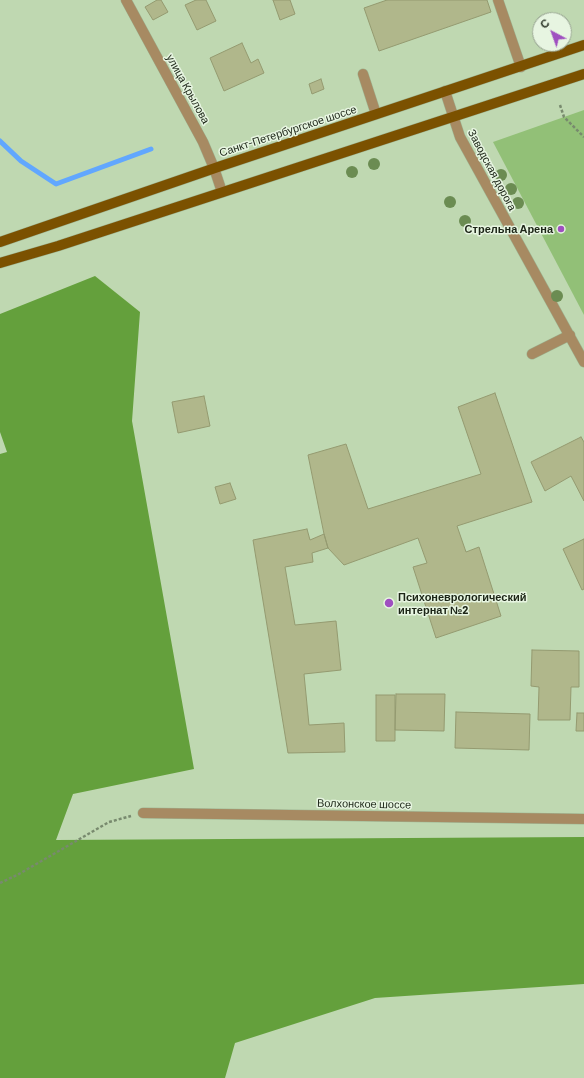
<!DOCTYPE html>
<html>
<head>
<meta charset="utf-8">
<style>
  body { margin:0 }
  #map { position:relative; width:584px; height:1078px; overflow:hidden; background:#bfd8b1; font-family:Barlow,sans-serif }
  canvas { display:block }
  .north { position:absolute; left:532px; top:12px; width:40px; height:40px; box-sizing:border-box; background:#e7f5e1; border:1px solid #96a290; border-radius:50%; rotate:319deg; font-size:11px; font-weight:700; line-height:16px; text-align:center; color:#1c2517 }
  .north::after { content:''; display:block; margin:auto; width:14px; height:18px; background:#9f4fc0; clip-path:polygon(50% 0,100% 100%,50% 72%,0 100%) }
</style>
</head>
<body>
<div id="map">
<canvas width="584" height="1078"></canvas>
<div class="north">С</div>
</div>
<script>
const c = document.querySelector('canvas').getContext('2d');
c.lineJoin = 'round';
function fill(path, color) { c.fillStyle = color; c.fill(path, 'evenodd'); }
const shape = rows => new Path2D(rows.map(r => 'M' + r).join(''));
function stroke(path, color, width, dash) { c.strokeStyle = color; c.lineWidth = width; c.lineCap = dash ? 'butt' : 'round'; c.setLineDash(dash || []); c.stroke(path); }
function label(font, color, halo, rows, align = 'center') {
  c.font = font + ' Barlow,sans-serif'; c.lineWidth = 3; c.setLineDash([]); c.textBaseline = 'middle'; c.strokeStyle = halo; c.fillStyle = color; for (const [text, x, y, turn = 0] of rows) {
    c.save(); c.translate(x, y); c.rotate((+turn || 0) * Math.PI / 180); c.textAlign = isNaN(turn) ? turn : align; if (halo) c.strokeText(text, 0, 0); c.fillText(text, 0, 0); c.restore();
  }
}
fill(shape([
  [584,110,584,315,493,142]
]), '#92c077');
fill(shape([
  [95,276,140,312,132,421,194,769,73,794,56,840,584,837,584,984,375,998,235,1043,225,1078,0,1078,0,454,7,452,0,432,0,314]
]), '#64a03c');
stroke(shape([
  [0,141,21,161,56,184,151,149]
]), '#61a7fe', 5);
const building = shape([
  [157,0,161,0,168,12,153,20,145,7,157,0],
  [196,0,206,0,216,21,197,30,185,5,196,0],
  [273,0,290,0,295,14,280,20,273,0],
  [387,0,487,0,491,12,379,51,364,8,387,0],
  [242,43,251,63,258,59,264,73,224,91,210,58,242,43],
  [321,79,324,89,312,94,309,84,321,79],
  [495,393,532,502,457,526,466,552,479,547,501,616,436,638,413,567,427,563,418,538,344,565,328,548,324,534,308,455,346,444,368,509,481,474,458,407,495,393],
  [204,396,210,426,178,433,172,402,204,396],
  [581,437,584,442,584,501,571,476,545,491,531,462,581,437],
  [230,483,236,499,220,504,215,487,230,483],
  [307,529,310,540,324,534,328,548,312,553,313,562,285,567,295,625,336,621,341,670,304,674,309,725,344,723,345,752,288,753,253,540,307,529],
  [584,539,584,589,582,590,563,549,584,539],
  [532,650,579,651,579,687,571,687,570,720,538,720,539,687,531,686,532,650],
  [396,694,445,694,444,731,395,730,396,694],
  [376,695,395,695,395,741,376,741,376,695],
  [456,712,530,714,529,750,455,748,456,712],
  [577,713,584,713,584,731,576,731,577,713]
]);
fill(building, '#b0b78b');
stroke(building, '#949a70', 1);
const minor = shape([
  [126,0,203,142,214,168,222,192],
  [498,0,521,67],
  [363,74,376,114],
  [445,91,460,137,584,362],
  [532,354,570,335],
  [143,813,584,819]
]);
const major = shape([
  [0,242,218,167,584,45],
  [0,263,58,246,584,74]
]);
stroke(minor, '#9eb492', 11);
stroke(major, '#9eb492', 11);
stroke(shape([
  [560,105,564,117,584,137],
  [0,883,19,874,109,822,131,816]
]), '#788a6e', 2.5, [3, 2]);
stroke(minor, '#a78a62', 10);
stroke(major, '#7b5100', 10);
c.fillStyle = '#6b8c52';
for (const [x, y] of [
  [374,164],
  [352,172],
  [501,175],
  [511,189],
  [450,202],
  [518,203],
  [465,221],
  [557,296]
]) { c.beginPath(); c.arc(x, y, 6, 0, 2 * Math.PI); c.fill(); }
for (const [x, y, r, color] of [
  [561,229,4,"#9f4fc0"],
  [389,603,5,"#9f4fc0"]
]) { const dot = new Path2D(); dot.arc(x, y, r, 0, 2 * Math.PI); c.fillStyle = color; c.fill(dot); stroke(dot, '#e7f5e1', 1.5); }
label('11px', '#1c2517', '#e7f5e1', [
  ["улица Крылова",188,89,61],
  ["Санкт-Петербургское шоссе",288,131,-18],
  ["Заводская дорога",492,170,62],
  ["Волхонское шоссе",364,804,1]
]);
label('bold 11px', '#1c2517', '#e7f5e1', [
  ["Стрельна Арена",553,229],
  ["Психоневрологический",398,597,"left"],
  ["интернат №2",398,610,"left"]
], 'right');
</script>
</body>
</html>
